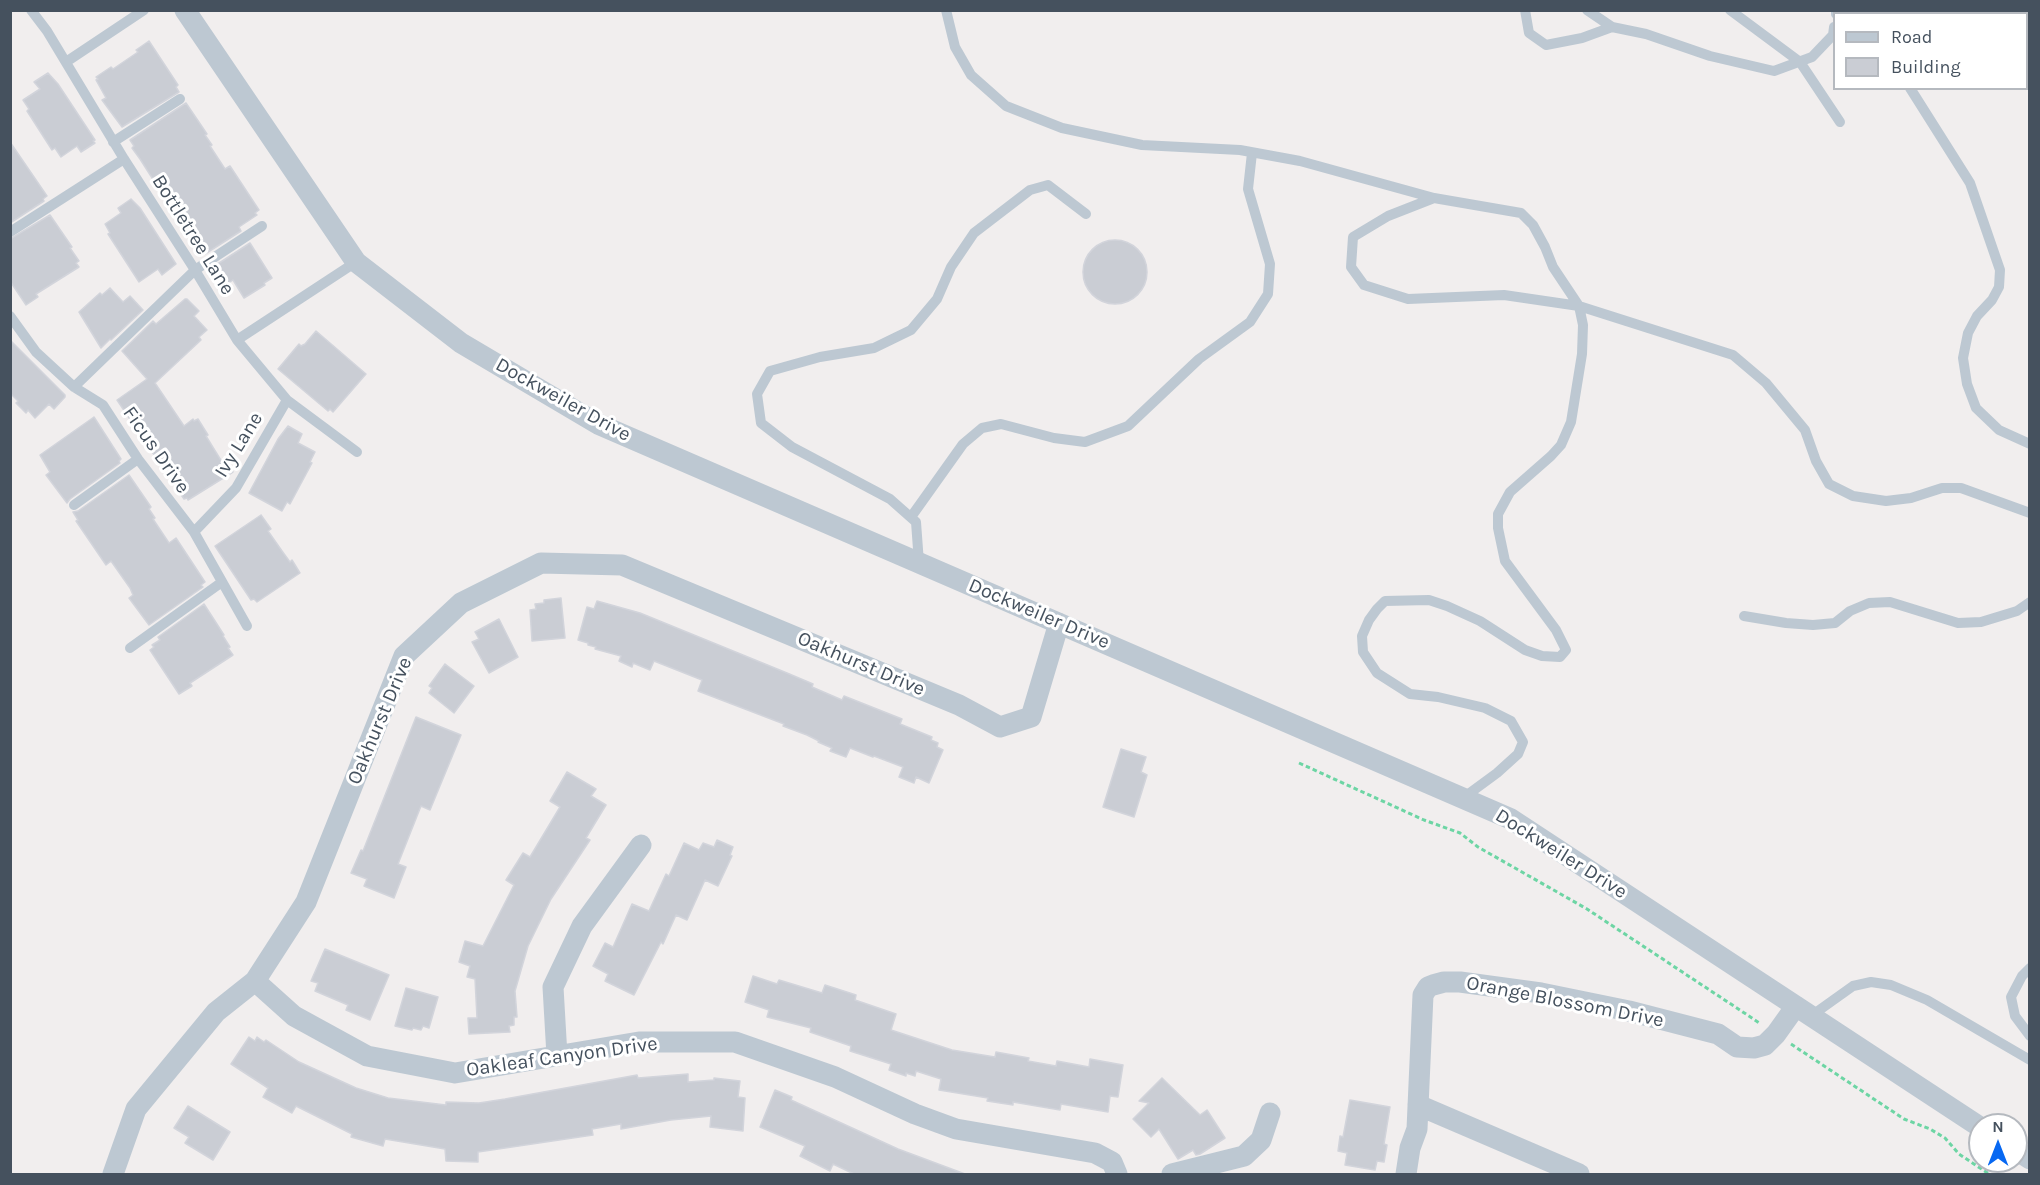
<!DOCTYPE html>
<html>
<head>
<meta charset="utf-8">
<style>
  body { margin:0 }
  #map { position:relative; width:2040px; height:1185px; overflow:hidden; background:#f1eeee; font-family:Karla,sans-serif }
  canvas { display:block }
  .frame { position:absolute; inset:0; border:12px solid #45515e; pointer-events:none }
  .legend { position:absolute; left:1833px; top:12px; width:195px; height:78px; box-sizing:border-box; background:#fff; border:2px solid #b5b9bf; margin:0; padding:8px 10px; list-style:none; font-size:18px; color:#45515e }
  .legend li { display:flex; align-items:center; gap:12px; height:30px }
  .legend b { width:30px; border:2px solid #b5b9bf }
  .north { position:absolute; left:1968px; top:1113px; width:60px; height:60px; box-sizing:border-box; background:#fff; border:2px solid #b5b9bf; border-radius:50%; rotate:0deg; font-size:16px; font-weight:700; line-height:24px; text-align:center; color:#45515e }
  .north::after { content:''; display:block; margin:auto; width:21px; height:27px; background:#0768f2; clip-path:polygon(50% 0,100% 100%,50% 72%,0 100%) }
</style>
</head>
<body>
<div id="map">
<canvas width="2040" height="1185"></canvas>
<div class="frame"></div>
<ul class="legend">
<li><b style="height:8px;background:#bdc8d2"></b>Road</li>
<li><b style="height:16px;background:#cacdd4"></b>Building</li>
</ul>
<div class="north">N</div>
</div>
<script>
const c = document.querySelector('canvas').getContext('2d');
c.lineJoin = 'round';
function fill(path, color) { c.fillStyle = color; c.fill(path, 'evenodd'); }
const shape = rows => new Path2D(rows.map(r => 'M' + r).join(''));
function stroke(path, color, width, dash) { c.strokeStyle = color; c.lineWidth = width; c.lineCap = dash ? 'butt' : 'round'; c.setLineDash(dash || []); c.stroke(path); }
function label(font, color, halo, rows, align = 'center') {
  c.font = font + ' Karla,sans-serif'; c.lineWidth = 6; c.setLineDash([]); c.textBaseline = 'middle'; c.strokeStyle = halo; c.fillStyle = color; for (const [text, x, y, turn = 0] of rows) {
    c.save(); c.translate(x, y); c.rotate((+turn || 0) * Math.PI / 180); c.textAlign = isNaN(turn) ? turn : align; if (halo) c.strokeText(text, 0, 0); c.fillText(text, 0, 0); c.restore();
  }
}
const building = shape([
  [149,41,178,85,176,87,179,92,122,127,102,100,106,98,96,80,98,79,96,77,111,67,113,69,138,52,136,50,149,41],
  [48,73,58,84,95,140,93,141,95,143,81,152,77,146,61,157,55,148,52,150,27,111,29,109,23,100,40,89,34,82,48,73],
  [186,103,207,134,205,135,212,145,210,146,225,169,230,166,259,210,255,213,257,215,239,227,241,231,205,254,197,243,196,244,183,225,188,222,166,189,161,192,140,159,132,148,134,146,130,140,186,103],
  [10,142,47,196,43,199,44,201,10,223,10,142],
  [131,199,140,208,176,264,162,275,158,269,139,282,108,234,110,233,105,224,121,213,118,208,131,199],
  [50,215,72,247,70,248,79,261,76,263,79,267,36,294,38,297,26,305,10,281,10,239,50,215],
  '1083 272a32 32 0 1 1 64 0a32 32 0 1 1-64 0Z',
  [250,243,272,278,264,283,265,285,244,298,233,280,227,284,224,278,221,279,213,267,250,243],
  [110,288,123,302,130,296,143,310,111,340,110,339,101,348,79,312,100,293,102,295,110,288],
  [185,299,187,299,199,311,194,316,207,330,199,337,201,340,155,383,184,426,193,419,194,421,198,419,208,435,206,436,222,462,225,460,233,472,188,500,187,498,184,499,117,400,147,379,122,351,153,321,156,324,185,299],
  [316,331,366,374,333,412,330,409,328,411,278,369,299,344,301,346,305,344,316,331],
  [10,340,65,395,65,397,54,409,49,404,35,418,28,410,26,413,16,403,18,401,10,393,10,340],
  [94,417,121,459,119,461,120,463,70,499,67,503,46,475,50,472,40,455,94,417],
  [288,426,302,434,298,443,315,452,310,462,312,463,290,504,287,502,282,511,249,493,278,439,288,426],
  [129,475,151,507,149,509,155,518,153,519,169,543,176,538,205,582,201,585,203,587,149,625,129,598,133,595,130,588,111,561,106,565,76,521,78,520,73,512,78,511,129,475],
  [261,515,271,529,268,531,282,551,290,562,292,560,300,573,257,602,254,599,251,600,215,546,261,515],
  [561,598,565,638,532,641,530,610,536,609,535,604,544,603,544,600,561,598],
  [597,601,640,613,787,673,813,684,812,687,842,700,844,696,902,719,900,724,932,737,931,740,938,743,937,747,943,750,929,783,916,777,914,783,899,777,903,767,874,756,873,757,850,748,846,757,830,751,832,748,818,742,819,741,807,735,783,726,784,724,698,691,702,680,654,661,650,670,633,663,632,667,619,661,621,656,595,649,596,647,588,645,588,643,578,640,587,607,594,609,597,601],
  [204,604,224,635,223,636,230,647,228,648,233,655,190,683,192,686,179,694,150,650,154,647,152,645,160,640,158,637,204,604],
  [499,619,518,657,489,673,472,642,479,639,475,632,499,619],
  [445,664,474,686,454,713,429,693,432,688,429,686,445,664],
  [416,717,461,735,430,810,421,806,398,864,406,867,394,898,364,886,367,879,351,873,361,850,363,851,416,717],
  [1121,749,1146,757,1141,772,1147,775,1134,817,1103,807,1121,749],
  [567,772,596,789,591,796,606,805,586,838,590,840,551,899,528,946,515,991,517,1017,514,1017,514,1025,509,1026,510,1032,469,1034,468,1018,477,1018,475,979,467,977,470,966,459,962,465,941,483,946,514,885,506,880,523,853,530,857,560,807,550,801,567,772],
  [717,840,733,847,730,855,732,856,718,886,705,880,687,920,676,915,663,944,661,942,634,995,605,981,608,974,593,966,605,943,613,947,632,904,649,911,666,874,669,876,684,843,699,850,703,843,714,847,717,840],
  [325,949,389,975,370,1020,346,1010,348,1005,315,991,318,983,311,981,325,949],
  [753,976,777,984,779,980,822,993,825,985,856,995,855,1000,896,1014,891,1030,952,1050,995,1057,996,1052,1029,1058,1028,1061,1056,1066,1057,1061,1089,1067,1090,1059,1123,1065,1118,1097,1110,1096,1108,1112,1061,1104,1060,1110,1013,1102,1013,1105,987,1101,988,1098,939,1090,941,1079,916,1071,915,1076,906,1073,906,1076,889,1070,891,1064,850,1051,851,1046,810,1032,811,1028,767,1017,769,1010,745,1002,753,976],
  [406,988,438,997,429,1028,423,1026,421,1030,413,1028,412,1030,395,1026,406,988],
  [249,1037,255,1041,257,1037,264,1042,266,1040,299,1062,356,1088,388,1098,446,1105,446,1102,479,1103,505,1099,637,1075,638,1078,688,1074,688,1082,714,1080,714,1078,740,1081,738,1097,745,1098,743,1131,710,1127,711,1116,671,1120,621,1129,621,1124,592,1129,593,1135,478,1152,478,1162,446,1161,445,1149,385,1139,383,1146,351,1137,352,1134,296,1106,292,1113,263,1097,268,1088,231,1064,249,1037],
  [1162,1078,1200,1115,1207,1110,1225,1138,1200,1154,1196,1155,1193,1150,1178,1159,1159,1129,1151,1137,1133,1119,1149,1103,1139,1101,1162,1078],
  [775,1090,792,1097,791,1100,898,1149,965,1174,854,1174,833,1164,830,1171,800,1156,805,1146,760,1127,775,1090],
  [1350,1100,1390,1107,1384,1144,1387,1145,1384,1162,1377,1161,1375,1170,1345,1165,1347,1153,1338,1151,1340,1136,1343,1137,1350,1100],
  [188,1106,230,1132,213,1160,185,1143,189,1137,174,1128,188,1106]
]);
fill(building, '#cacdd4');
stroke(building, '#d2d4db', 1.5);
stroke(shape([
  [1299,763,1424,820,1460,833,1478,847,1587,909,1761,1024],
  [1791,1044,1904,1119,1930,1129,1945,1138,1959,1154,1989,1174]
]), '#6dd5a4', 3, [4.5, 3]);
stroke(shape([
  [31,10,47,31,124,159,195,270,237,340,287,400,357,452],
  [946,10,955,47,971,75,1006,106,1062,128,1142,145,1240,150,1300,161,1434,198,1521,213,1533,225,1545,247,1553,267,1579,306,1583,325,1582,354,1571,422,1561,445,1551,456,1510,492,1498,514,1498,528,1505,561,1556,630,1566,650,1560,657,1542,656,1525,650,1480,621,1447,606,1429,600,1385,601,1377,609,1369,620,1362,636,1363,652,1377,673,1410,694,1438,697,1485,708,1511,721,1523,742,1518,754,1497,773,1463,798],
  [1525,10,1529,33,1546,45,1582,38,1612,27],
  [1587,10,1612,27,1646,34,1710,56,1774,71,1812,57,1833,35,1834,27],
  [1730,10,1800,62,1840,122],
  [1836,10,1836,14],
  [66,62,144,10],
  [1910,88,1970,183,2000,270,1999,287,1992,300,1977,316,1968,333,1963,358,1967,384,1976,408,1999,430,2030,444],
  [113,142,180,99],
  [1434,198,1388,216,1353,237,1351,267,1364,285,1408,299,1504,295,1579,306,1733,355,1766,383,1805,430,1816,461,1829,484,1853,496,1886,501,1911,498,1942,488,1961,488,2030,513],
  [10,232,124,159],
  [10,316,36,352,74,387,103,405,138,459,194,532,247,626],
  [237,340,356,262],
  [74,387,195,270,262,226],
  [74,505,138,459],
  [911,517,963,444,982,428,1001,424,1054,438,1085,442,1128,426,1199,359,1250,322,1268,294,1270,264,1248,189,1252,153],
  [194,532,236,488,287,400],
  [919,563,916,522,890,499,792,447,761,423,757,394,770,371,820,357,874,348,911,330,937,299,951,267,974,233,1030,190,1048,185,1086,214],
  [1744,616,1786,623,1813,625,1835,623,1850,611,1869,603,1890,602,1958,623,1981,622,2017,611,2030,602],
  [130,648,222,582],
  [2030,968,2022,976,2011,997,2015,1016,2030,1036],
  [1811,1016,1853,986,1871,982,1891,985,1927,1000,2030,1060]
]), '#bdc8d2', 10);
stroke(shape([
  [185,10,356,262,461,343,598,424,1511,819,1980,1127],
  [255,981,294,1016,367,1056,455,1073,639,1042,735,1042,835,1077,915,1114,956,1129,1095,1153,1112,1162,1117,1174],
  [557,1056,553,987,582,926,641,845],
  [1418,1105,1579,1174],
  [2016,1150,2030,1159],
  [113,1174,136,1109,216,1012,255,981,306,902,404,656,461,603,541,563,622,565,959,705,1000,727,1031,717,1059,623],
  [1172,1174,1244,1156,1261,1140,1270,1113],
  [1406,1174,1410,1148,1417,1129,1423,995,1428,987,1433,985,1444,982,1460,982,1541,993,1629,1011,1718,1034,1737,1047,1754,1048,1765,1045,1776,1034,1796,1006]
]), '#bdc8d2', 21);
label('20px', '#45515e', '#fff', [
  ["Bottletree Lane",193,235,58],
  ["Dockweiler Drive",563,400,29],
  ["Ivy Lane",239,445,-58],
  ["Ficus Drive",156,450,55],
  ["Dockweiler Drive",1039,614,23],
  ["Oakhurst Drive",861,664,23],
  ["Oakhurst Drive",380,721,-67],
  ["Dockweiler Drive",1561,854,32],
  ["Orange Blossom Drive",1565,1002,11],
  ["Oakleaf Canyon Drive",562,1057,-8]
]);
</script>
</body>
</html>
